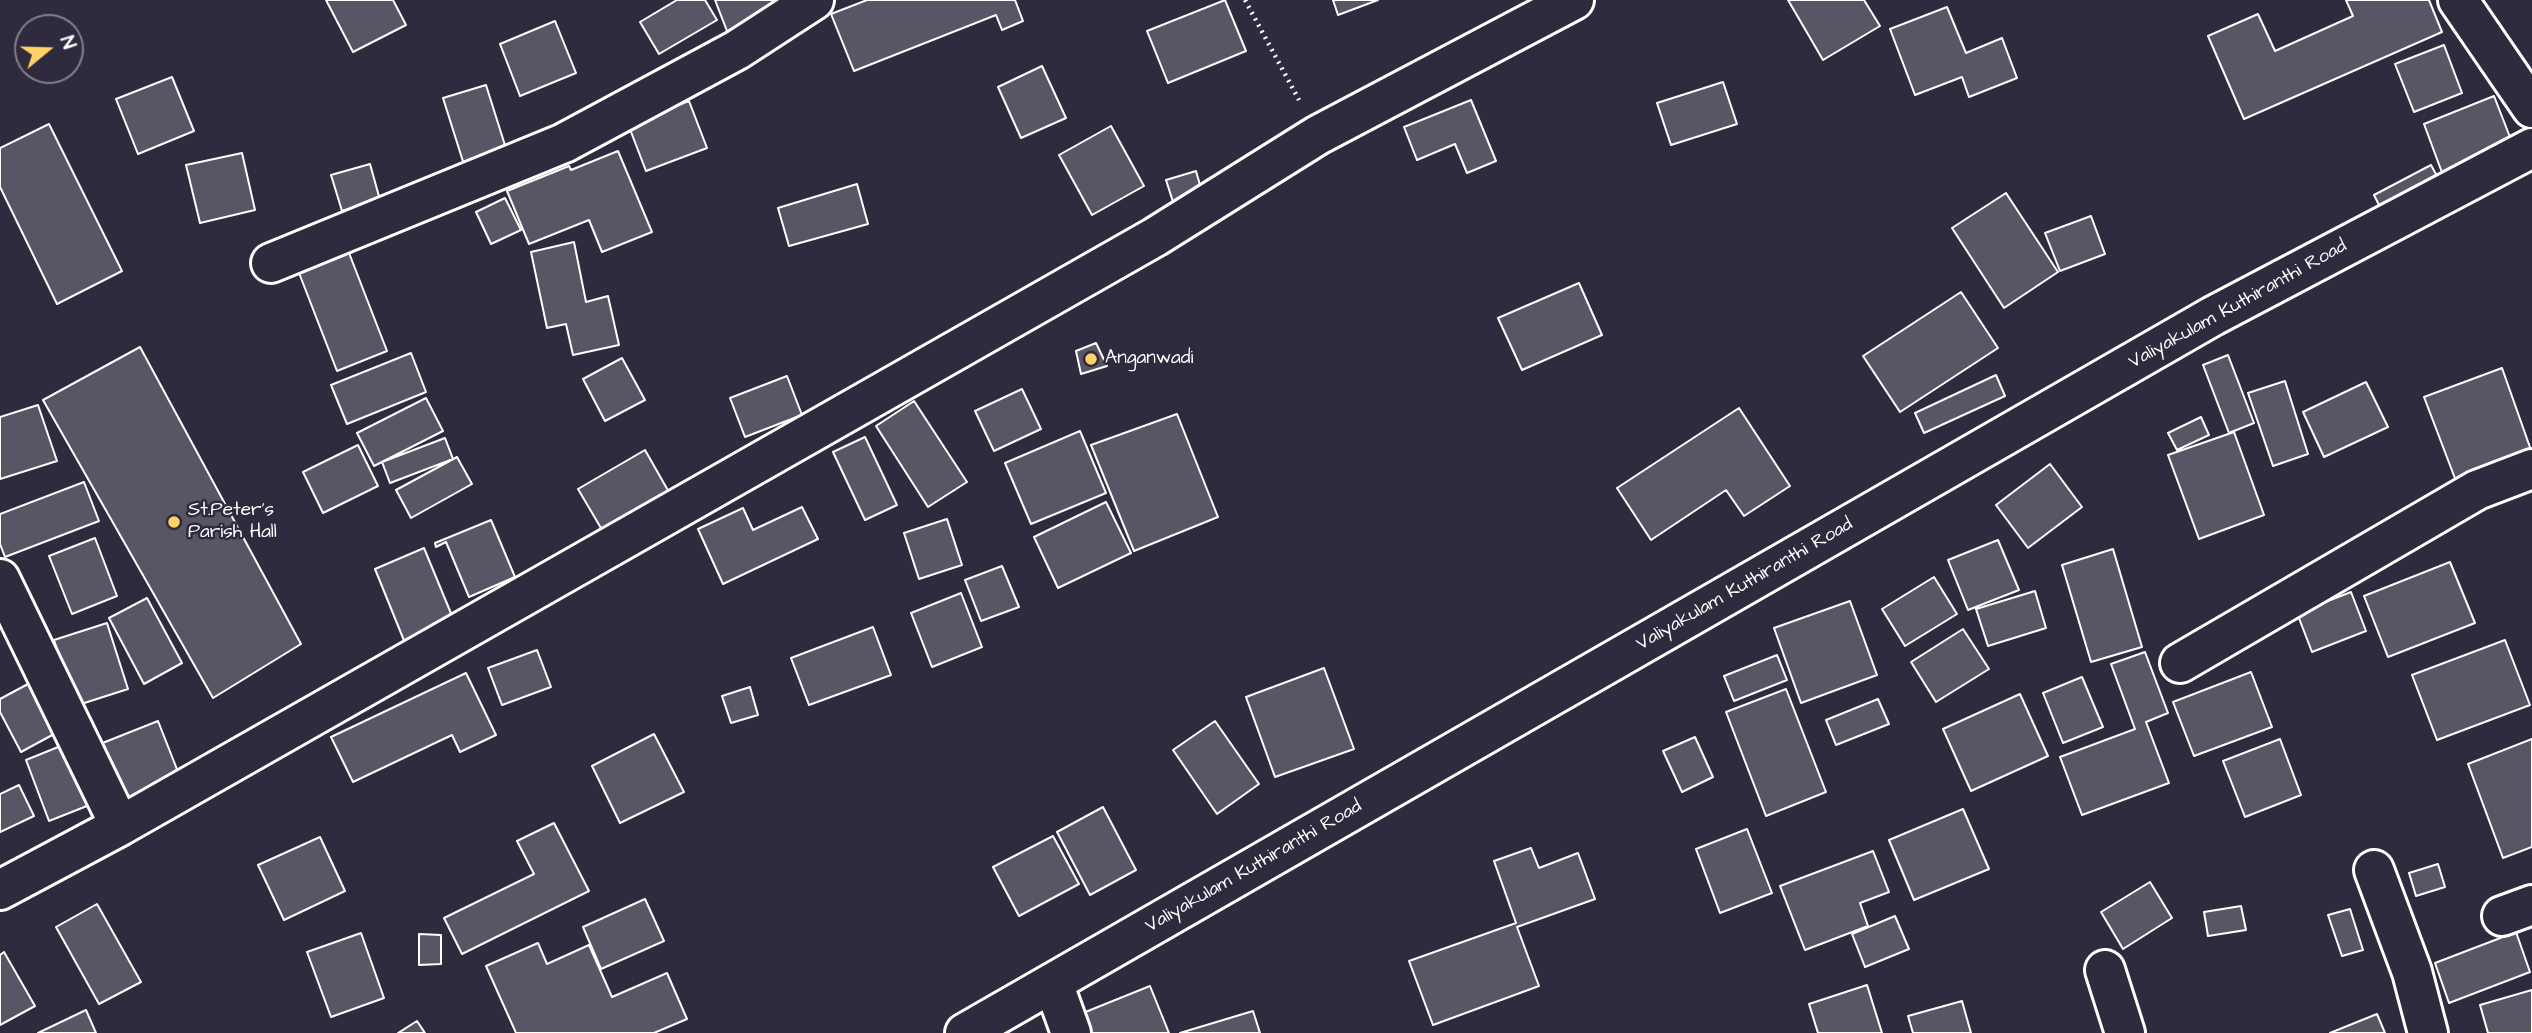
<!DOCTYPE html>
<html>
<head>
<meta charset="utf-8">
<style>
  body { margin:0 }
  #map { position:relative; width:2532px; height:1033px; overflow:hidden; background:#2f2a3d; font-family:"Architects Daughter",sans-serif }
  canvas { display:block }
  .north { position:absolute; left:14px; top:14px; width:70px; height:70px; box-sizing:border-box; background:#2f2a3d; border:2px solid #827f8b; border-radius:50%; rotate:71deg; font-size:19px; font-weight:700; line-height:28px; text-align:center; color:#fff }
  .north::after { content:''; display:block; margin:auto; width:24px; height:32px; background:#ffd166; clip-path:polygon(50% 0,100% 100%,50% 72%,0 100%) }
</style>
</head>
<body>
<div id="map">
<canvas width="2532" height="1033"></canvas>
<div class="north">N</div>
</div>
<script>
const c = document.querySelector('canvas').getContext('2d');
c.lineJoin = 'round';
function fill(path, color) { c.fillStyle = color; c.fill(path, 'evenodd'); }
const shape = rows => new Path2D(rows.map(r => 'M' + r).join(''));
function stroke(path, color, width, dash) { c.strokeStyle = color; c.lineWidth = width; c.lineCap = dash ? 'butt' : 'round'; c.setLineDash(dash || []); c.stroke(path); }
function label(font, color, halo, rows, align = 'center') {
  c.font = font + ' "Architects Daughter",sans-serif'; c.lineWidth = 5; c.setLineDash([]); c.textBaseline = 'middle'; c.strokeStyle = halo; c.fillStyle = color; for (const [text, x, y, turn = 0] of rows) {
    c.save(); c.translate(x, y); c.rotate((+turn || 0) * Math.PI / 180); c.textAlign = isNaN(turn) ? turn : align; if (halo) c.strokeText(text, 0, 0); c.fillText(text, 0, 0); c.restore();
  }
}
const building = shape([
  [326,0,393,0,406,25,353,52,326,0],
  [677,0,705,0,717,20,659,54,640,22,677,0],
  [715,0,784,0,787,8,727,31,715,0],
  [867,0,1015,0,1023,21,1002,30,996,15,854,71,831,14,867,0],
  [1225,0,1246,51,1168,83,1147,31,1225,0],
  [1333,0,1378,0,1338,15,1333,0],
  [1788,0,1864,0,1880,26,1823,60,1788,0],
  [2346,0,2429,0,2442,32,2244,119,2208,36,2258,14,2275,51,2353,16,2346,0],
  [1947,7,1966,53,2002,38,2017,78,1969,97,1962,77,1915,95,1890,29,1947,7],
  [555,21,576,73,520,96,500,44,555,21],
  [2444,45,2462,93,2414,112,2395,64,2444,45],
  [1042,66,1066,118,1021,138,998,87,1042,66],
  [172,77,194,131,138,154,116,99,172,77],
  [1723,82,1737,124,1671,145,1657,103,1723,82],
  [486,85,509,158,466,171,443,98,486,85],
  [2494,96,2515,150,2444,178,2424,124,2494,96],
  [1471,100,1496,161,1467,173,1455,144,1417,160,1404,127,1471,100],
  [689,101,707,148,646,171,628,124,689,101],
  [49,124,122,271,57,304,0,187,0,148,49,124],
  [1111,126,1144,186,1092,215,1059,155,1111,126],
  [618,151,652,232,602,252,589,220,529,244,507,191,569,166,571,170,618,151],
  [242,153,255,210,200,223,186,165,242,153],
  [370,164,380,200,342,211,331,175,370,164],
  [2431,165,2445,191,2387,221,2374,195,2431,165],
  [1196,171,1204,199,1175,208,1166,180,1196,171],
  [857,184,868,224,789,246,778,208,857,184],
  [2006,193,2058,272,2004,308,1952,228,2006,193],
  [505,198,521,230,491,244,476,212,505,198],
  [2091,216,2105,254,2060,271,2045,233,2091,216],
  [344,240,387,351,337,371,294,260,344,240],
  [574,242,586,302,608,296,619,345,573,355,566,324,547,328,531,252,574,242],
  [1579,283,1602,335,1522,370,1498,318,1579,283],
  [1961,292,1998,348,1900,412,1863,356,1961,292],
  [1096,343,1107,366,1081,374,1076,351,1096,343],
  [140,347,301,644,213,698,43,400,140,347],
  [411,353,426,392,347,424,331,385,411,353],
  [2228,355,2254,423,2229,433,2203,365,2228,355],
  [622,358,645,400,605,421,583,379,622,358],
  [2502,368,2532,453,2456,481,2424,397,2502,368],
  [1996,375,2005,396,1924,433,1915,413,1996,375],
  [787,376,802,415,745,437,730,398,787,376],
  [2285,381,2308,454,2273,466,2248,393,2285,381],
  [2366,382,2388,427,2324,457,2303,412,2366,382],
  [1022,389,1041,429,994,451,975,411,1022,389],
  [426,398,443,431,374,466,357,433,426,398],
  [914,401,967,482,928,507,876,426,914,401],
  [38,405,57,461,0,479,0,417,38,405],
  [1739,408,1790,486,1744,516,1726,490,1651,540,1617,488,1739,408],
  [1177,414,1218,517,1134,551,1091,445,1177,414],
  [2201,417,2209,435,2177,450,2168,433,2201,417],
  [1080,431,1106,493,1031,524,1005,463,1080,431],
  [2234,432,2264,515,2199,539,2168,455,2234,432],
  [865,437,897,505,865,520,833,452,865,437],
  [445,438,453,459,390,483,382,462,445,438],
  [358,445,378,486,323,513,303,472,358,445],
  [645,450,674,501,608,540,578,489,645,450],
  [457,457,472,484,411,518,396,490,457,457],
  [2050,464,2082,507,2028,548,1996,505,2050,464],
  [84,482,99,521,5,557,0,544,0,514,84,482],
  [1106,502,1131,553,1058,588,1034,537,1106,502],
  [802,507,818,539,723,584,698,529,743,508,753,530,802,507],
  [947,519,962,565,919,579,904,533,947,519],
  [491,520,515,577,469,597,446,542,436,547,435,543,491,520],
  [95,538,117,596,72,614,49,556,95,538],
  [1998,540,2019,590,1968,610,1948,560,1998,540],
  [424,548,455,623,405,643,375,569,424,548],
  [2113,549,2142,647,2091,662,2062,565,2113,549],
  [2450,562,2475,623,2388,657,2364,596,2450,562],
  [1002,566,1019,607,981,621,965,580,1002,566],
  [1934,577,1957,614,1905,646,1882,609,1934,577],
  [2035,591,2046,628,1988,646,1976,609,2035,591],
  [2351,592,2366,631,2312,652,2297,613,2351,592],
  [961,593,982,647,932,667,911,613,961,593],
  [147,598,182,663,144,684,109,618,147,598],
  [1850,601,1877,675,1801,703,1774,628,1850,601],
  [107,623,128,689,75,706,54,640,107,623],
  [873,627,891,675,809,705,791,658,873,627],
  [1963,629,1989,669,1936,702,1911,662,1963,629],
  [2505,640,2530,705,2437,740,2412,675,2505,640],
  [537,650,551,687,502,705,488,668,537,650],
  [2145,652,2168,713,2146,722,2169,783,2082,815,2060,757,2135,729,2111,664,2145,652],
  [1777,655,1787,680,1734,701,1724,676,1777,655],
  [1324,668,1354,749,1275,777,1246,697,1324,668],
  [2251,672,2272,727,2194,756,2173,702,2251,672],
  [466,673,496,735,460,752,452,735,353,782,331,737,466,673],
  [41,677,67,727,21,752,0,712,0,699,41,677],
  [2082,677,2103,727,2063,743,2043,693,2082,677],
  [750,687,758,715,731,723,722,696,750,687],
  [1786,689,1826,792,1766,816,1726,712,1786,689],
  [2020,694,2048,756,1971,791,1943,729,2020,694],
  [1878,699,1889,724,1836,745,1826,720,1878,699],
  [158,721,182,782,119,806,95,746,158,721],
  [1215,721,1259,784,1217,814,1173,750,1215,721],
  [654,734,684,792,620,823,592,766,654,734],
  [1695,737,1713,777,1682,792,1663,751,1695,737],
  [2280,739,2301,795,2245,817,2223,761,2280,739],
  [2532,739,2532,847,2503,858,2468,764,2532,739],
  [68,743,92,804,49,821,26,760,68,743],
  [19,785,34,816,0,832,0,794,19,785],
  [1103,807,1136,870,1090,895,1057,832,1103,807],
  [1963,809,1989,869,1914,900,1889,840,1963,809],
  [554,823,589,891,462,954,444,918,534,874,517,841,554,823],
  [1747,829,1772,893,1720,913,1696,849,1747,829],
  [1053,836,1079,884,1019,916,993,867,1053,836],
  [320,837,345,891,284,920,258,865,320,837],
  [1531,848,1539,868,1578,853,1595,899,1517,927,1539,986,1433,1025,1409,961,1516,923,1494,861,1531,848],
  [1873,851,1889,892,1860,903,1868,926,1805,950,1780,886,1873,851],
  [2438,864,2445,887,2416,896,2409,873,2438,864],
  [2150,882,2172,918,2123,949,2101,912,2150,882],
  [645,899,664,941,601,969,583,927,645,899],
  [97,904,141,982,99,1004,56,927,97,904],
  [2241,906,2246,930,2208,936,2204,912,2241,906],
  [2350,909,2363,950,2342,956,2328,915,2350,909],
  [1895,916,1909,949,1865,967,1852,934,1895,916],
  [2516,932,2530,972,2449,1003,2435,963,2516,932],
  [361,933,384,998,331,1017,307,952,361,933],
  [419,934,441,935,441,964,419,965,419,934],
  [538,943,547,964,589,945,612,997,667,973,687,1019,654,1033,516,1033,486,966,538,943],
  [4,952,35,1006,0,1025,0,955,4,952],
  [1867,985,1882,1033,1818,1033,1809,1004,1867,985],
  [1150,986,1169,1033,1085,1033,1078,1015,1150,986],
  [2532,990,2532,1033,2488,1033,2480,1005,2532,990],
  [1962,1001,1971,1033,1913,1033,1908,1016,1962,1001],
  [86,1010,96,1033,38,1033,86,1010],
  [1253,1011,1260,1033,1180,1033,1253,1011],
  [2377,1014,2385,1033,2330,1033,2377,1014],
  [417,1021,425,1033,398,1033,417,1021]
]);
fill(building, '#595564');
stroke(building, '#fff', 2);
const minor = shape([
  [2458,0,2532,108],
  [271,263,564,143,737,50,814,0],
  [0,579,120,826,0,890],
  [2180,663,2477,490,2532,469],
  [120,826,1155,237,1318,135,1574,0],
  [2374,870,2412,972,2428,1033],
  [2502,916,2532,905],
  [2105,970,2125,1033],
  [1053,983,1071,1033],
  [965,1033,2213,316,2532,148]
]);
stroke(minor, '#fff', 44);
stroke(shape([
  [1245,0,1299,100]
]), '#fff', 4.5, [2, 5]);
stroke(minor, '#2f2a3d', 38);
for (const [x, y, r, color] of [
  [1091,359,7,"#ffd166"],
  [174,522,7,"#ffd166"]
]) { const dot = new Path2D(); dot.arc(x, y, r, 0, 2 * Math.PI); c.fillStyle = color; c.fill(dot); stroke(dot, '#2f2a3d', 2.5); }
label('19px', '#fff', '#2f2a3d', [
  ["Valiyakulam Kuthiranthi Road",2238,305,-29],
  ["Valiyakulam Kuthiranthi Road",1745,585,-30],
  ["Valiyakulam Kuthiranthi Road",1254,867,-30]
]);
label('19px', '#fff', '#2f2a3d', [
  ["Anganwadi",1105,359],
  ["St.Peter's",188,511],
  ["Parish Hall",188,533]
], 'left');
</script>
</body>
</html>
